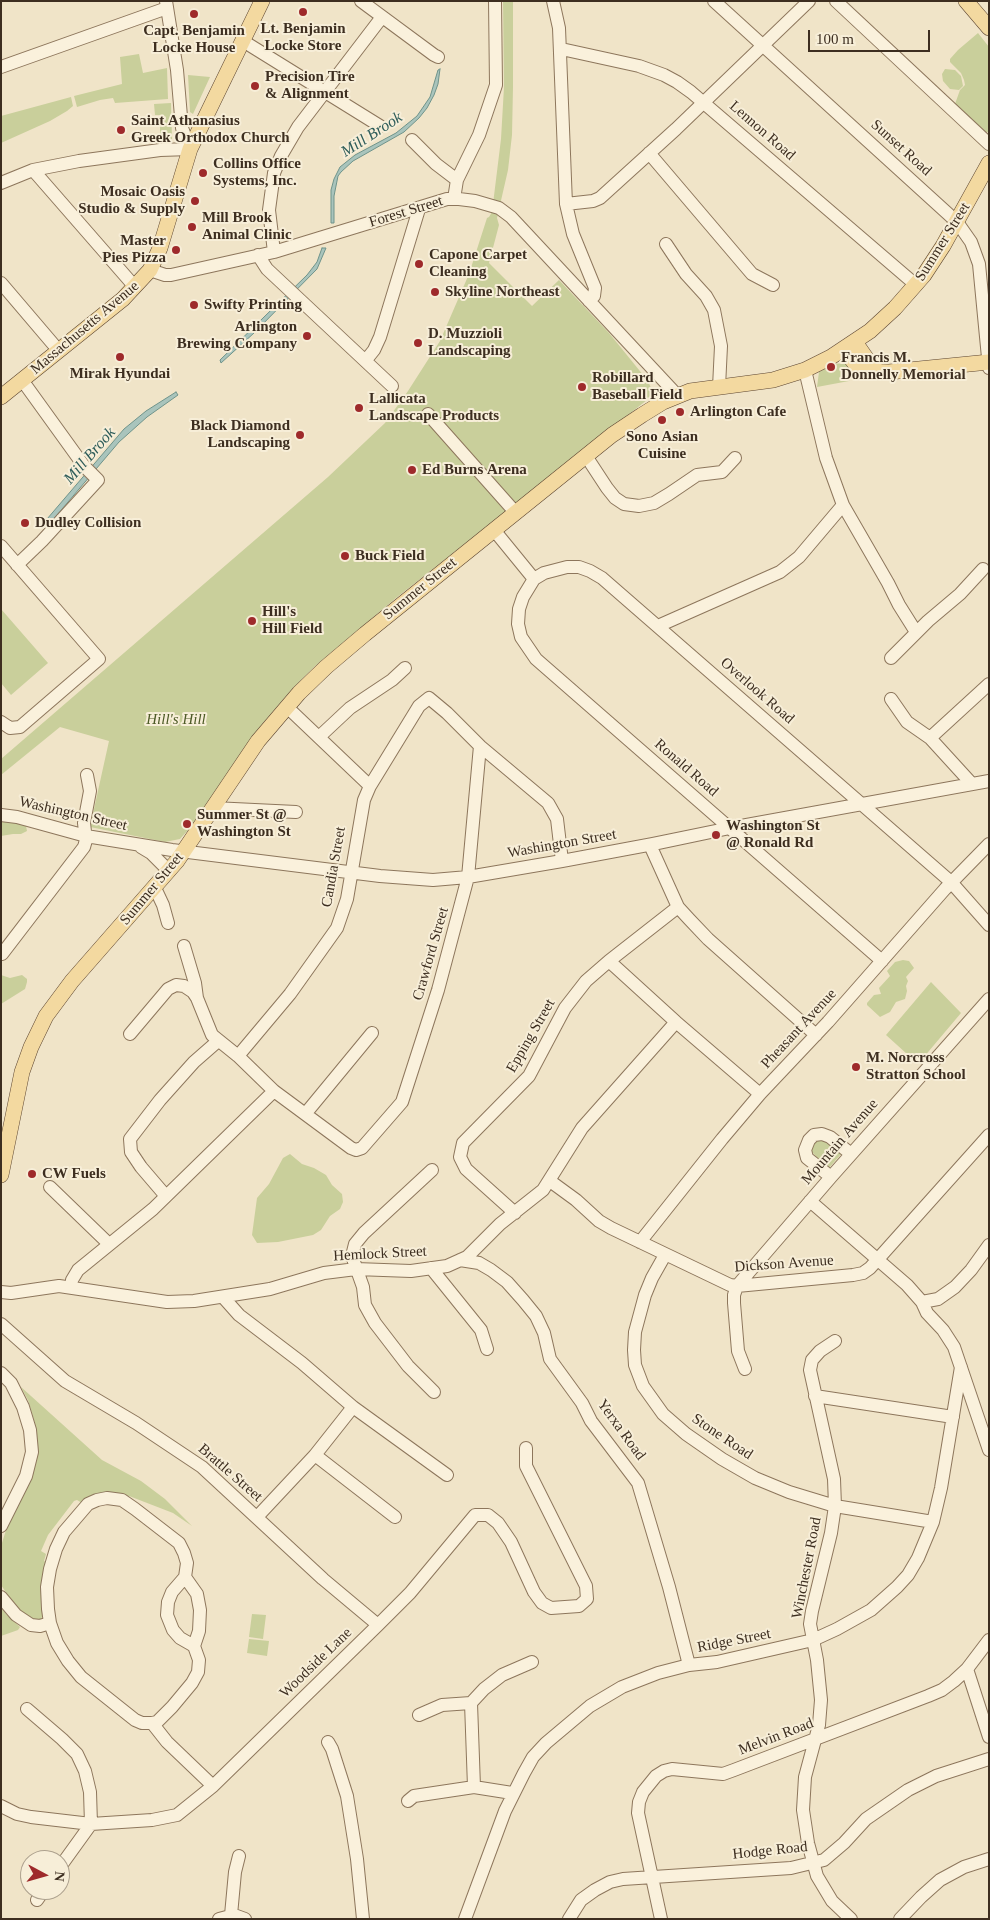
<!DOCTYPE html>
<html>
<head>
<meta charset="utf-8">
<style>
  body { margin:0 }
  #map { position:relative; width:990px; height:1920px; overflow:hidden; background:#f0e4c8; font-family:Georgia,serif }
  canvas { display:block }
  .frame { position:absolute; inset:0; border:2px solid #3d2e20; pointer-events:none }
  .north { position:absolute; left:20px; top:1850px; width:50px; height:50px; box-sizing:border-box; background:#f7eed8; border:1px solid #ada18e; border-radius:50%; rotate:96deg; font-size:14px; font-weight:700; line-height:20px; text-align:center; color:#3d2e20 }
  .north::after { content:''; display:block; margin:auto; width:18px; height:22px; background:#9e2a2b; clip-path:polygon(50% 0,100% 100%,50% 72%,0 100%) }
  .scale { position:absolute; left:808px; top:30px; width:122px; height:22px; box-sizing:border-box; border:2px solid #3d2e20; border-top:0; padding-left:6px; font-size:15px; line-height:18px; white-space:nowrap; color:#3d2e20; -webkit-text-stroke:4px #f7eed8; paint-order:stroke }
</style>
</head>
<body>
<div id="map">
<canvas width="990" height="1920"></canvas>
<div class="frame"></div>
<div class="north">N</div>
<div class="scale">100 m</div>
</div>
<script>
const c = document.querySelector('canvas').getContext('2d');
c.lineJoin = 'round';
function fill(path, color) { c.fillStyle = color; c.fill(path, 'evenodd'); }
const shape = rows => new Path2D(rows.map(r => 'M' + r).join(''));
function stroke(path, color, width, dash) { c.strokeStyle = color; c.lineWidth = width; c.lineCap = dash ? 'butt' : 'round'; c.setLineDash(dash || []); c.stroke(path); }
function label(font, color, halo, rows, align = 'center') {
  c.font = font + ' Georgia,serif'; c.lineWidth = 4; c.setLineDash([]); c.textBaseline = 'middle'; c.strokeStyle = halo; c.fillStyle = color; for (const [text, x, y, turn = 0] of rows) {
    c.save(); c.translate(x, y); c.rotate((+turn || 0) * Math.PI / 180); c.textAlign = isNaN(turn) ? turn : align; if (halo) c.strokeText(text, 0, 0); c.fillText(text, 0, 0); c.restore();
  }
}
fill(shape([
  [503,1,513,1,513,87,512,135,508,170,497,218,499,225,489,263,532,306,559,280,609,333,648,381,651,388,651,394,647,400,396,598,315,666,293,688,253,735,189,829,180,839,165,842,90,827,109,741,60,727,1,775,1,759,328,477,385,423,408,391,440,341,469,274,487,218,489,217,492,212,501,139,504,87],
  [978,33,989,47,989,132,986,132,955,104,960,90,965,85,964,80,961,73,950,62,950,59,958,50],
  [139,54,143,73,167,68,168,99,115,103,113,98,100,100,77,107,74,96,122,84,120,57],
  [945,69,955,70,961,76,963,86,959,90,950,89,943,81,942,74],
  [188,75,210,77,193,114,190,112],
  [71,97,73,106,67,111,50,121,1,143,1,116],
  [171,103,172,139,152,143,153,138,160,133,160,115,155,115,154,104],
  [843,363,847,363,857,374,849,381,817,387,819,372,834,364],
  [1,609,48,663,11,695,1,683],
  [1,821,19,823,26,826,27,831,21,834,13,834,1,836],
  [903,960,909,961,914,968,906,977,908,981,906,986,907,991,905,999,896,1002,890,1012,880,1017,867,1005,867,1003,874,995,881,994,879,988,890,976,887,971,895,962],
  [1,975,10,978,22,975,27,979,27,982,25,989,1,1004],
  [931,982,961,1013,918,1064,886,1035],
  [823,1137,842,1153,828,1169,812,1152,812,1144],
  [290,1154,302,1164,314,1168,326,1175,332,1185,342,1194,343,1202,340,1209,330,1216,321,1230,313,1235,278,1242,257,1243,252,1235,257,1198,269,1184,283,1158],
  [21,1387,102,1460,141,1481,165,1499,192,1526,173,1513,129,1496,94,1496,82,1503,77,1500,74,1501,48,1535,41,1551,46,1554,44,1561,46,1562,44,1613,41,1619,35,1621,20,1613,1,1585,1,1546,7,1527,32,1477,37,1459,34,1420,28,1400],
  [1,1606,6,1614,20,1627,18,1630,1,1636],
  [252,1614,266,1615,263,1639,249,1637],
  [249,1639,269,1641,267,1656,247,1653]
]), '#c9cf9b');
const water = shape([
  [440,69,438,84,434,95,427,108,419,118,404,132,353,161,341,172,338,176,334,196,334,223,331,223,331,190,334,179,340,167,355,155,396,133,417,116,430,97,438,70,440,69],
  [322,248,326,248,317,269,254,333,221,363,220,360,307,275,317,262,322,248],
  [176,392,178,395,147,417,119,442,51,522,47,519,124,429,146,411,176,392]
]);
fill(water, '#a9c4bc');
stroke(water, '#6f938a', 1);
const minor = shape([
  [361,1,434,55,438,57],
  [553,1,559,28,566,204,573,234,595,288,594,296,589,301],
  [714,1,957,222,971,242,979,264,989,368],
  [836,1,989,144],
  [243,41,380,126],
  [561,52,566,50,639,66,664,75,677,82,691,92,916,285],
  [1,67,167,8],
  [412,140,436,164,457,180],
  [649,153,752,274,773,285],
  [33,170,135,287],
  [1,183,33,170,79,161,160,150,190,149,182,128,177,70,166,1],
  [454,199,457,180,479,135,496,85,495,1],
  [566,204,593,201,600,198,676,129,809,1],
  [666,244,686,274,706,296,714,310,721,346,719,387],
  [274,252,269,210,274,173,281,156,298,127,382,17],
  [258,255,267,269,392,386],
  [150,270,165,275,171,275,274,252,447,199,459,199,475,201,499,208,511,217,677,395],
  [1,283,59,351],
  [366,360,374,350,380,337,419,209],
  [805,370,826,458,843,505,888,583,899,605,916,632],
  [428,414,515,512],
  [586,456,607,488,615,498,624,504,639,506,654,503,669,494,697,475,722,472,735,458],
  [494,530,534,579],
  [1,546,99,659,20,727,10,728,1,722],
  [17,565,42,541,98,480,84,466,22,380],
  [658,626,780,572,799,557,843,505],
  [891,658,928,621,960,594,983,569],
  [891,699,907,722,930,738,972,784],
  [287,707,370,786],
  [319,737,350,708,392,680,405,668],
  [930,738,989,684],
  [213,808,296,812],
  [1,815,17,817,86,836,172,850,380,876,433,880,468,877,562,861,653,844,730,828,989,781],
  [650,845,678,907,689,919,708,939,816,1035],
  [141,847,151,853,169,871],
  [155,888,163,905,168,923],
  [184,946,195,983,197,998],
  [2,954,84,847,86,840,84,823,90,791,87,775],
  [609,961,676,1022,760,1094],
  [882,961,536,659,521,637,518,624,519,609,523,597,534,579,544,573,567,567,579,567,590,571,602,578,951,882,989,925],
  [130,1034,168,989,176,985,184,986,193,992,197,998,212,1035,238,1056,274,1091,351,1148,356,1150,362,1148,402,1102,438,990,468,877,480,746],
  [238,1056,290,994,337,928,347,899,364,800,370,786,419,706,429,698,447,713,480,746,548,803,557,819,562,861],
  [306,1113,372,1033],
  [432,1170,364,1233,355,1244,352,1256,363,1287,365,1305,375,1323,408,1366,434,1392],
  [831,1177,807,1158,805,1150,809,1140,814,1135,822,1134,830,1137,851,1154],
  [550,1181,576,1200,599,1221,611,1228,730,1285,737,1286,853,1275,863,1273,870,1268,989,1135],
  [50,1187,109,1244],
  [165,1195,141,1167,131,1152,130,1139,160,1100,194,1062,218,1041],
  [810,1201,907,1285,922,1302,927,1313,943,1330,954,1347,989,1450],
  [515,1213,466,1169,460,1157,463,1143,529,1076,565,1008,586,981,609,961,678,907],
  [640,1242,722,1139,760,1094,828,1022,945,889,989,844],
  [665,1255,652,1278,645,1295,635,1332,634,1350,635,1365,643,1386,663,1414,686,1434,722,1459,755,1478,789,1492,835,1506,933,1522],
  [460,1260,479,1263,491,1270,507,1282,523,1300,536,1316,544,1333,550,1359,582,1403,591,1421,638,1483,669,1587,689,1665],
  [431,1268,481,1330,487,1349],
  [71,1287,72,1280,78,1270,153,1209,274,1091],
  [1,1292,11,1293,59,1286,167,1302,194,1301,270,1289,324,1273,356,1269,411,1271,447,1266,467,1257,500,1224,543,1190,582,1128,676,1022],
  [223,1297,239,1315,302,1363,353,1407,447,1475],
  [922,1302,938,1299,955,1287,971,1270,989,1245],
  [1,1324,65,1381,136,1423,202,1467,323,1579,378,1625],
  [835,1341,820,1351,812,1360,810,1370,834,1479,835,1506,831,1533,812,1611,810,1624,817,1660,821,1700,819,1725,805,1777,803,1810,808,1843,817,1876,832,1901,851,1919],
  [745,1369,738,1351,734,1303,734,1295,737,1286,831,1177,989,999],
  [1,1373,11,1383,23,1407,30,1430,32,1452,26,1476,1,1526],
  [815,1396,953,1417],
  [315,1455,395,1517],
  [257,1517,315,1455,353,1407],
  [185,1577,172,1592,168,1602,167,1615,173,1630,180,1638,194,1646,199,1660,198,1672,192,1683,172,1707,157,1722,152,1723,142,1723,135,1720,81,1677,68,1661,57,1643,50,1623,48,1609,47,1587,50,1569,56,1549,64,1532,88,1504,97,1500,107,1498,122,1500,135,1509,179,1543,184,1553,187,1563,185,1577,197,1594,200,1610,199,1631,194,1646],
  [1,1597,16,1615,31,1625,40,1626,50,1623],
  [967,1669,989,1737],
  [27,1709,62,1739,77,1754,85,1771,90,1792,91,1824,60,1867],
  [419,1715,442,1705,471,1703],
  [152,1723,167,1742,213,1786],
  [328,1742,332,1749,347,1796,357,1859,363,1919],
  [474,1787,471,1703,484,1689,502,1675,532,1662],
  [408,1801,414,1796,474,1787,512,1793],
  [1,1806,17,1814,31,1817,91,1824,152,1820,177,1815,213,1786,378,1625,410,1593,475,1515,488,1515,498,1523,511,1542,534,1592,542,1603,551,1608,579,1606,587,1599,586,1586,526,1466,526,1448],
  [37,1900,44,1890],
  [231,1915,235,1872,239,1856],
  [219,1919,234,1915,245,1919],
  [465,1919,505,1811,524,1773,533,1757,546,1743,590,1706,622,1687,658,1673,689,1665,717,1662,813,1640,837,1629,871,1610,897,1587,908,1575,918,1558,933,1522,941,1488,961,1367],
  [569,1919,581,1900,595,1890,610,1882,623,1879,791,1868,824,1860,844,1843,866,1819,908,1790,936,1776,989,1759],
  [661,1919,638,1813,639,1802,643,1792,656,1776,664,1771,672,1769,723,1774,734,1770,928,1696,942,1690,954,1681,967,1669,989,1640],
  [900,1919,921,1897,940,1880,964,1867,989,1859]
]);
const major = shape([
  [966,1,989,28],
  [855,342,871,365,879,372],
  [844,350,857,366,865,371,889,372,989,362],
  [1,397,123,299,150,270,160,248,190,149,262,1],
  [1,1175,22,1072,31,1047,46,1016,72,981,177,861,258,741,299,693,326,667,365,634,612,435,642,415,663,402,690,391,773,380,805,370,831,357,870,331,895,308,924,275,943,246,989,163]
]);
stroke(minor, '#8d765c', 14);
stroke(major, '#5b4430', 16);
stroke(minor, '#faf1dc', 12);
stroke(major, '#f3d9a0', 15);
for (const [x, y, r, color] of [
  [303,12,5,"#9e2a2b"],
  [194,14,5,"#9e2a2b"],
  [255,86,5,"#9e2a2b"],
  [121,130,5,"#9e2a2b"],
  [203,173,5,"#9e2a2b"],
  [195,201,5,"#9e2a2b"],
  [192,227,5,"#9e2a2b"],
  [176,250,5,"#9e2a2b"],
  [419,264,5,"#9e2a2b"],
  [435,292,5,"#9e2a2b"],
  [194,305,5,"#9e2a2b"],
  [307,336,5,"#9e2a2b"],
  [418,343,5,"#9e2a2b"],
  [120,357,5,"#9e2a2b"],
  [831,367,5,"#9e2a2b"],
  [582,387,5,"#9e2a2b"],
  [359,408,5,"#9e2a2b"],
  [680,412,5,"#9e2a2b"],
  [662,420,5,"#9e2a2b"],
  [300,435,5,"#9e2a2b"],
  [412,470,5,"#9e2a2b"],
  [25,523,5,"#9e2a2b"],
  [345,556,5,"#9e2a2b"],
  [252,621,5,"#9e2a2b"],
  [187,824,5,"#9e2a2b"],
  [716,835,5,"#9e2a2b"],
  [856,1067,5,"#9e2a2b"],
  [32,1174,5,"#9e2a2b"]
]) { const dot = new Path2D(); dot.arc(x, y, r, 0, 2 * Math.PI); c.fillStyle = color; c.fill(dot); stroke(dot, '#f7eed8', 2); }
label('bold 15px', '#3d2e20', '#f7eed8', [
  ["Lt. Benjamin",303,29,"center"],
  ["Locke Store",303,46,"center"],
  ["Capt. Benjamin",194,31,"center"],
  ["Locke House",194,48,"center"],
  ["Precision Tire",265,77],
  ["& Alignment",265,94],
  ["Saint Athanasius",131,121],
  ["Greek Orthodox Church",131,138],
  ["Collins Office",213,164],
  ["Systems, Inc.",213,181],
  ["Mosaic Oasis",185,192,"right"],
  ["Studio & Supply",185,209,"right"],
  ["Mill Brook",202,218],
  ["Animal Clinic",202,235],
  ["Master",166,241,"right"],
  ["Pies Pizza",166,258,"right"],
  ["Capone Carpet",429,255],
  ["Cleaning",429,272],
  ["Skyline Northeast",445,292],
  ["Swifty Printing",204,305],
  ["Arlington",297,327,"right"],
  ["Brewing Company",297,344,"right"],
  ["D. Muzzioli",428,334],
  ["Landscaping",428,351],
  ["Francis M.",841,358],
  ["Donnelly Memorial",841,375],
  ["Mirak Hyundai",120,374,"center"],
  ["Robillard",592,378],
  ["Baseball Field",592,395],
  ["Lallicata",369,399],
  ["Landscape Products",369,416],
  ["Arlington Cafe",690,412],
  ["Black Diamond",290,426,"right"],
  ["Landscaping",290,443,"right"],
  ["Sono Asian",662,437,"center"],
  ["Cuisine",662,454,"center"],
  ["Ed Burns Arena",422,470],
  ["Dudley Collision",35,523],
  ["Buck Field",355,556],
  ["Hill's",262,612],
  ["Hill Field",262,629],
  ["Summer St @",197,815],
  ["Washington St",197,832],
  ["Washington St",726,826],
  ["@ Ronald Rd",726,843],
  ["M. Norcross",866,1058],
  ["Stratton School",866,1075],
  ["CW Fuels",42,1174]
], 'left');
label('15px', '#3d2e20', '#f7eed8', [
  ["Lennon Road",762,131,41],
  ["Sunset Road",901,148,42],
  ["Forest Street",406,212,-17],
  ["Summer Street",943,242,-58],
  ["Massachusetts Avenue",85,328,-40],
  ["Summer Street",420,589,-39],
  ["Overlook Road",757,691,41],
  ["Ronald Road",686,768,41],
  ["Washington Street",73,814,13],
  ["Washington Street",562,844,-10],
  ["Candia Street",334,867,-80],
  ["Summer Street",152,889,-50],
  ["Crawford Street",431,954,-74],
  ["Pheasant Avenue",799,1029,-47],
  ["Epping Street",531,1036,-60],
  ["Mountain Avenue",840,1142,-49],
  ["Hemlock Street",380,1254,-3],
  ["Dickson Avenue",784,1264,-4],
  ["Yerxa Road",621,1430,54],
  ["Stone Road",722,1437,34],
  ["Brattle Street",230,1473,41],
  ["Winchester Road",807,1568,-79],
  ["Ridge Street",734,1641,-11],
  ["Woodside Lane",316,1663,-44],
  ["Melvin Road",776,1737,-21],
  ["Hodge Road",770,1851,-6]
]);
label('italic 15px', '#4d5a26', '#f7eed8', [
  ["Hill's Hill",176,720]
]);
label('italic 16px', '#2f5d5a', '#f7eed8', [
  ["Mill Brook",372,135,-33],
  ["Mill Brook",90,456,-49]
]);
</script>
</body>
</html>
